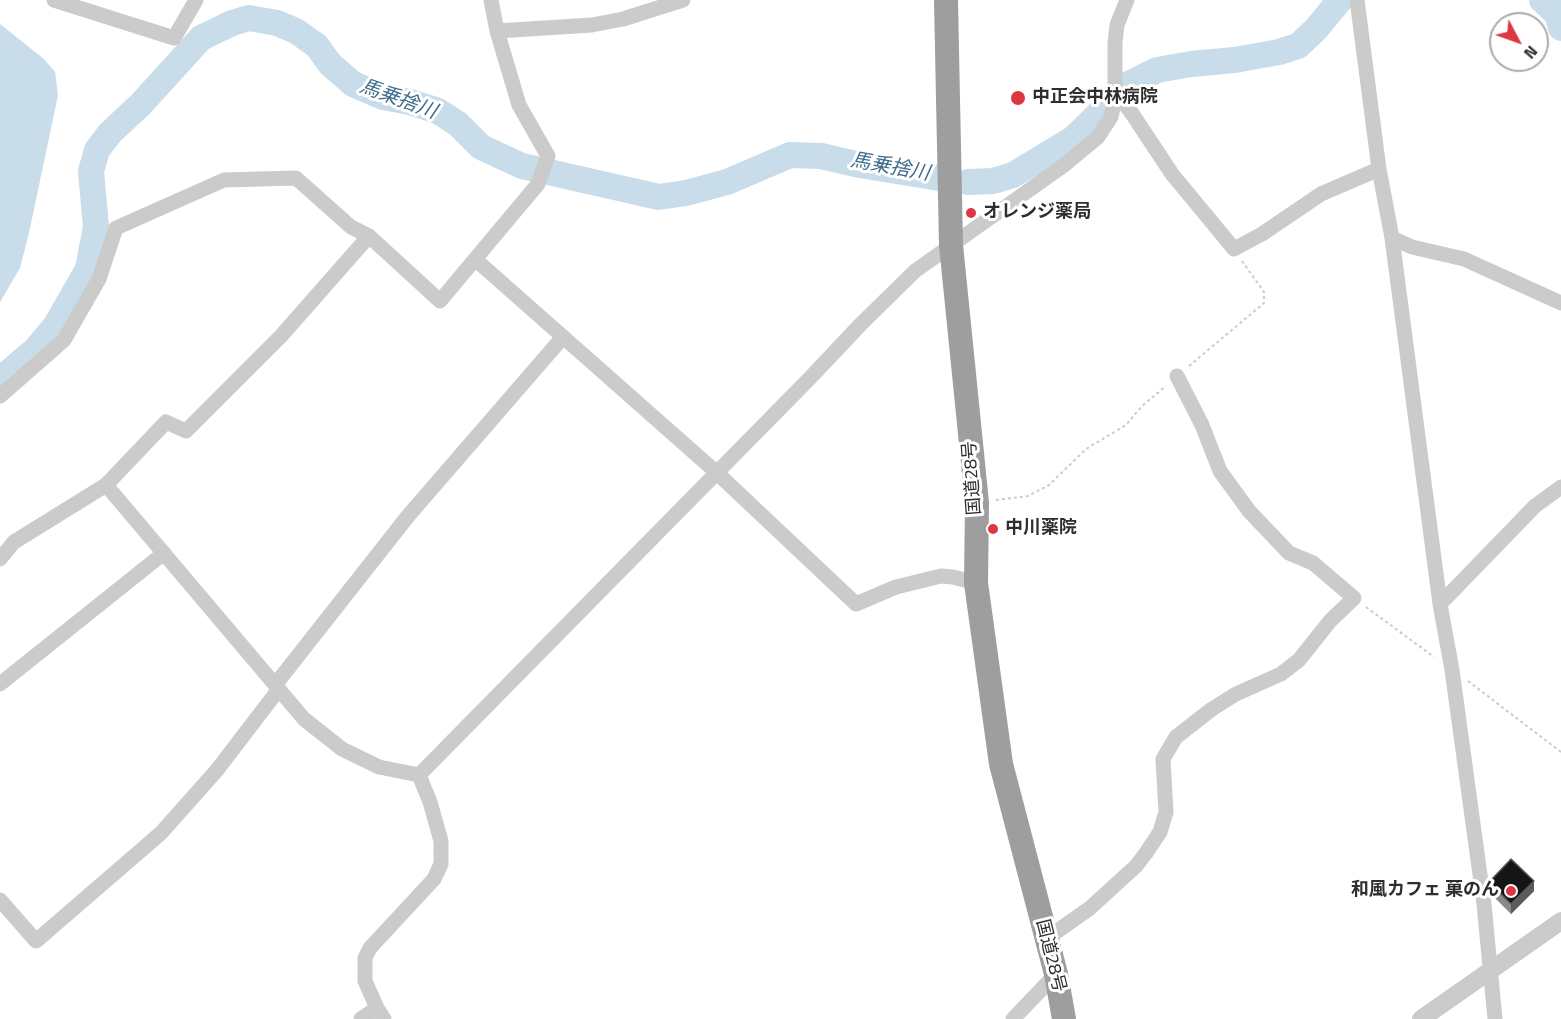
<!DOCTYPE html>
<html>
<head>
<meta charset="utf-8">
<style>
  body { margin:0 }
  #map { position:relative; width:1561px; height:1019px; overflow:hidden; background:#fff; font-family:"Titillium Web",sans-serif }
  canvas { display:block }
  .north { position:absolute; left:1489px; top:12px; width:60px; height:60px; box-sizing:border-box; background:#fff; border:2px solid #ababab; border-radius:50%; rotate:131deg; font-size:16px; font-weight:700; line-height:24px; text-align:center; color:#2e2e2e }
  .north::after { content:''; display:block; margin:auto; width:21px; height:27px; background:#dd3741; clip-path:polygon(50% 0,100% 100%,50% 72%,0 100%) }
</style>
</head>
<body>
<div id="map">
<canvas width="1561" height="1019"></canvas>
<div class="north">N</div>
</div>
<script>
const c = document.querySelector('canvas').getContext('2d');
c.lineJoin = 'round';
function fill(path, color) { c.fillStyle = color; c.fill(path, 'evenodd'); }
const shape = rows => new Path2D(rows.map(r => 'M' + r).join(''));
function stroke(path, color, width, dash) { c.strokeStyle = color; c.lineWidth = width; c.lineCap = dash ? 'butt' : 'round'; c.setLineDash(dash || []); c.stroke(path); }
function label(font, color, halo, rows, align = 'center') {
  c.font = font + ' "Titillium Web","Noto Sans JP",sans-serif'; c.lineWidth = 6; c.setLineDash([]); c.textBaseline = 'middle'; c.strokeStyle = halo; c.fillStyle = color; for (const [text, x, y, turn = 0] of rows) {
    c.save(); c.translate(x, y); c.rotate((+turn || 0) * Math.PI / 180); c.textAlign = isNaN(turn) ? turn : align; if (halo) c.strokeText(text, 0, 0); c.fillText(text, 0, 0); c.restore();
  }
}
fill(shape([
  [0,24,44,59,55,72,58,95,29,233,20,268,0,302]
]), '#c8dcea');
stroke(shape([
  [1542,0,1557,14,1561,28],
  [968,182,993,181,1013,175,1074,138,1129,84,1157,70,1191,64,1235,60,1279,52,1298,46,1316,29,1340,0],
  [0,380,36,349,56,325,88,269,96,227,91,171,97,150,110,133,141,104,201,38,232,23,249,18,277,23,296,31,317,46,330,64,353,84,383,97,410,102,438,111,458,124,481,147,522,166,659,197,686,193,727,182,790,155,821,156,860,165,939,178]
]), '#c8dcea', 26);
stroke(shape([
  [1189,366,1264,303,1264,292,1242,261],
  [996,500,1028,496,1049,485,1086,449,1126,425,1142,406,1166,386],
  [1366,607,1434,657],
  [1468,681,1561,752]
]), '#cbcbcb', 2, [3, 3]);
stroke(shape([
  [54,0,174,38,196,0],
  [1357,0,1379,169,1392,238,1440,604,1452,670,1484,904,1495,1019],
  [497,31,592,25,623,19,683,0],
  [1116,94,1131,112,1172,174,1234,249,1262,234,1321,194,1379,169],
  [1392,238,1412,247,1464,259,1561,303],
  [476,260,716,472,856,604,896,587,941,576,953,577,976,583],
  [0,396,64,340,99,279,116,228,224,180,296,178,351,227,369,236,440,301,538,184,548,156,519,105,497,31,491,0],
  [106,485,304,719,342,749,379,767,419,775],
  [0,559,14,542,106,485,166,422,186,431,281,336,369,236],
  [1440,604,1535,506,1561,487],
  [0,684,164,553],
  [275,685,408,516,563,337],
  [419,775,810,378,861,324,915,271,1063,166,1098,137,1111,117,1115,98,1115,43,1117,25,1127,0],
  [0,900,36,941,161,833,217,770,279,689],
  [1046,939,1090,908,1136,866,1146,853,1160,832,1166,812,1163,759,1176,737,1212,709,1236,694,1281,674,1299,660,1330,621,1354,598,1313,563,1289,553,1249,511,1220,471,1202,425,1177,376],
  [361,1019,377,1008],
  [384,1019,377,1008,365,981,365,958,370,948,434,879,441,864,441,841,430,802,419,775],
  [1013,1019,1056,974]
]), '#cbcbcb', 15);
stroke(shape([
  [1421,1019,1561,921]
]), '#cbcbcb', 18);
stroke(shape([
  [946,0,951,245,977,503,976,583,1001,764,1056,974,1064,1019]
]), '#9e9e9e', 24);
fill(shape([
  [1492,879,1534,891,1511,914,1493,896]
]), '#8a8a8a');
fill(shape([
  [1534,881,1534,891,1511,914,1511,904]
]), '#5b5b5b');
const building = shape([
  [1511,859,1534,881,1511,904,1493,886,1492,879,1511,859]
]);
fill(building, '#151515');
stroke(building, '#5b5b5b', 1.5);
for (const [x, y, r, color] of [
  [1018,98,8,"#dd3741"],
  [971,213,6,"#dd3741"],
  [993,529,6,"#dd3741"],
  [1511,891,6,"#dd3741"]
]) { const dot = new Path2D(); dot.arc(x, y, r, 0, 2 * Math.PI); c.fillStyle = color; c.fill(dot); stroke(dot, '#fff', 2); }
label('bold 18px', '#2e2e2e', '#fff', [
  ["中正会中林病院",1032,98],
  ["オレンジ薬局",983,213],
  ["中川薬院",1005,529],
  ["和風カフェ 菓のん",1499,891,"right"]
], 'left');
label('18px', '#2e2e2e', '#fff', [
  ["国道28号",973,478,-94],
  ["国道28号",1050,956,76]
]);
label('italic 20px', '#3f6d8c', '#fff', [
  ["馬乗捨川",398,100,20],
  ["馬乗捨川",890,168,10]
]);
</script>
</body>
</html>
